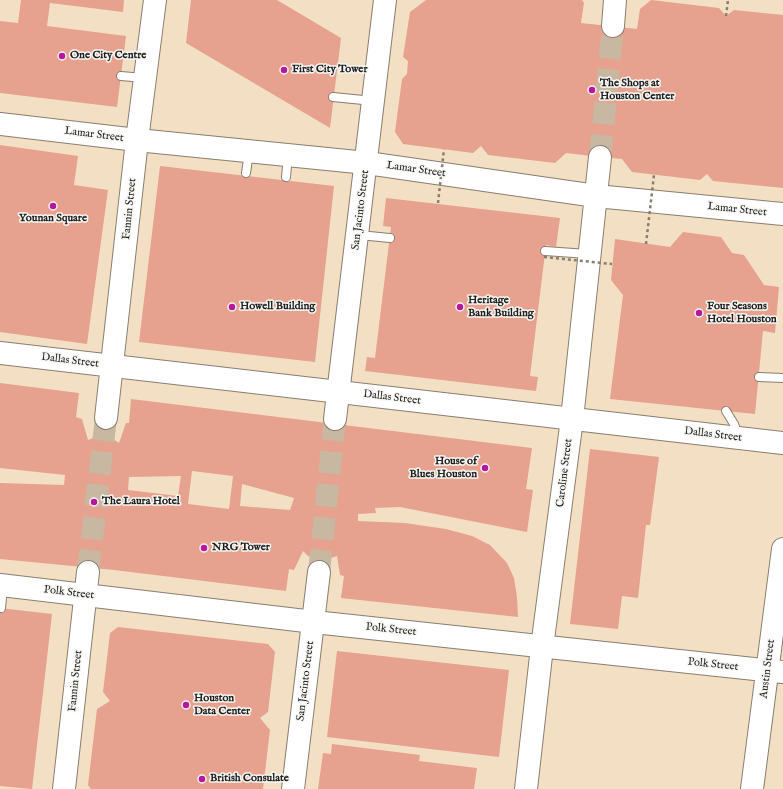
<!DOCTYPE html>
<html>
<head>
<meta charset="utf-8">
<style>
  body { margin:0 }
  canvas { display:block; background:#f3dfc3 }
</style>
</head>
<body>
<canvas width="783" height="789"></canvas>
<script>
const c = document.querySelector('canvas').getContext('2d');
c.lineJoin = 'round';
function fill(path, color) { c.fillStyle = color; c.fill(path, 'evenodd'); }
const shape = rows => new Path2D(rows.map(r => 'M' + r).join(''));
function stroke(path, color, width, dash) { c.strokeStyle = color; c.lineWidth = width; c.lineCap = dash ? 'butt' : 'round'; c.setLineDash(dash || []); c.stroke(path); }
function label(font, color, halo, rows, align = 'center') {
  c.font = font + ' "IM FELL English",serif'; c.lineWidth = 3; c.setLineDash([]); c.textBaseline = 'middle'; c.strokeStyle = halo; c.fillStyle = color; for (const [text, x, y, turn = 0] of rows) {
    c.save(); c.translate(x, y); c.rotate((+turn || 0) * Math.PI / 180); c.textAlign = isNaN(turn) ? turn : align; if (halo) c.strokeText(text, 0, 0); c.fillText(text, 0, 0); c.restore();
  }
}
fill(shape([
  [21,0,124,0,123,12,50,3,47,26,126,36,117,107,0,93,0,21,18,23],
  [191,0,277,0,341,38,330,128,186,43],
  [426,0,582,0,584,3,581,23,637,29,640,9,651,0,719,8,726,16,734,10,783,15,783,188,713,181,707,174,700,180,632,172,622,159,600,157,566,153,555,163,488,155,481,146,473,153,403,144,395,132,402,79,407,74,408,61,403,57,410,12],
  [0,145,78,156,74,185,108,190,87,344,0,332],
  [160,166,334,186,315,362,139,342],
  [386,198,560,218,556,247,546,245,530,376,538,377,536,391,365,371,367,357,375,358,391,227,383,226],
  [683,232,721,237,732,253,744,255,764,285,779,287,775,333,763,331,755,414,610,399,623,295,611,280,615,239,670,247],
  [0,383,79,393,76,417,82,419,88,440,99,436,110,437,119,443,126,423,129,423,131,399,532,448,526,489,533,490,527,532,400,507,375,508,376,513,358,514,358,521,405,523,446,529,472,536,490,545,507,563,514,578,517,597,518,617,341,598,344,576,340,575,337,556,328,559,315,559,308,556,303,551,294,570,289,569,286,591,114,570,0,559,0,483,64,485,65,475,0,468],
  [192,471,233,476,229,509,188,504],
  [181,476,178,496,128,490,129,477],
  [242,484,294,498,290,510,240,506],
  [590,449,659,457,650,525,646,525,638,598,622,596,618,629,570,624],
  [0,608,52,614,32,789,0,786],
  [118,627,268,644,275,652,268,712,260,718,270,730,263,789,91,789,88,785,97,709,110,701,103,692,110,633],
  [337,651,509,670,499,757,327,737],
  [332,744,420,755,419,761,477,768,474,789,318,789,323,753,331,754]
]), '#e6a28f');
stroke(shape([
  [600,157,613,26]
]), '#c8b8a2', 22, [22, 11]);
stroke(shape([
  [88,572,106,418],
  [319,572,335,419]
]), '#c8b8a2', 22, [22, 11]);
const lane = shape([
  [121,76,144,78],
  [333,97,373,101],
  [246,173,249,152],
  [286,177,288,156],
  [359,235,390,238],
  [545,251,588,254],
  [759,377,783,378],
  [726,411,734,424,736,430,734,437],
  [1,608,3,587]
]);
const secondary = shape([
  [613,26,615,0],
  [0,124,137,140,367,163,596,196,783,214],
  [0,353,783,443],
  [0,585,314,622,783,672],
  [526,789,542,647,572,419,600,157],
  [752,789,783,549]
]);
const primary = shape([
  [106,418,137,140,155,0],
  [335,419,385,0],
  [64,789,88,572],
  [293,789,319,572]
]);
stroke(lane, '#887e70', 10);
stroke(secondary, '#887e70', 24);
stroke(primary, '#887e70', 24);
stroke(shape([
  [726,16,728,0]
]), '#887e70', 2.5, [3, 3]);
stroke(lane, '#fff', 8);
stroke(secondary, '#fff', 22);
stroke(primary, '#fff', 22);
stroke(shape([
  [438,203,444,149],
  [646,244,654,175],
  [544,257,612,264]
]), '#887e70', 2.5, [3, 3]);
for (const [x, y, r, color] of [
  [62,56,4,"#b5179e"],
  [284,70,4,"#b5179e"],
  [592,90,4,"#b5179e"],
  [53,206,4,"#b5179e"],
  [232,307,4,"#b5179e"],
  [460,307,4,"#b5179e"],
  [699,313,4,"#b5179e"],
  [485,468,4,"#b5179e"],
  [94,502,4,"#b5179e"],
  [204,548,4,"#b5179e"],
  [186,705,4,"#b5179e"],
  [202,779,4,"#b5179e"]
]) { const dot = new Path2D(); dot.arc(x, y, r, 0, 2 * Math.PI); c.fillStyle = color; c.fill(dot); stroke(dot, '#f6f6f2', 1.5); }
label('bold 11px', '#1c1c1c', '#f6f6f2', [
  ["One City Centre",70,56],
  ["First City Tower",292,70],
  ["The Shops at",600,84],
  ["Houston Center",600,97],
  ["Younan Square",53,219,"center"],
  ["Heritage",468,301],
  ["Bank Building",468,314],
  ["Howell Building",240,307],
  ["Four Seasons",707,307],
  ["Hotel Houston",707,320],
  ["House of",477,462,"right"],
  ["Blues Houston",477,475,"right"],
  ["The Laura Hotel",102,502],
  ["NRG Tower",212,548],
  ["Houston",194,699],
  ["Data Center",194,712],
  ["British Consulate",210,779]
], 'left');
label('11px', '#1c1c1c', '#f6f6f2', [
  ["Lamar Street",94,135,7],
  ["Lamar Street",416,170,8],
  ["Fannin Street",130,209,-84],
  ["San Jacinto Street",361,210,-83],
  ["Lamar Street",737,210,6],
  ["Dallas Street",70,361,7],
  ["Dallas Street",392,398,7],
  ["Dallas Street",713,435,7],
  ["Caroline Street",565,473,-83],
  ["Polk Street",69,593,7],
  ["Polk Street",391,630,6],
  ["Polk Street",713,665,6],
  ["Austin Street",768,669,-83],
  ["Fannin Street",76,681,-84],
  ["San Jacinto Street",306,681,-83]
]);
</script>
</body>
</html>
